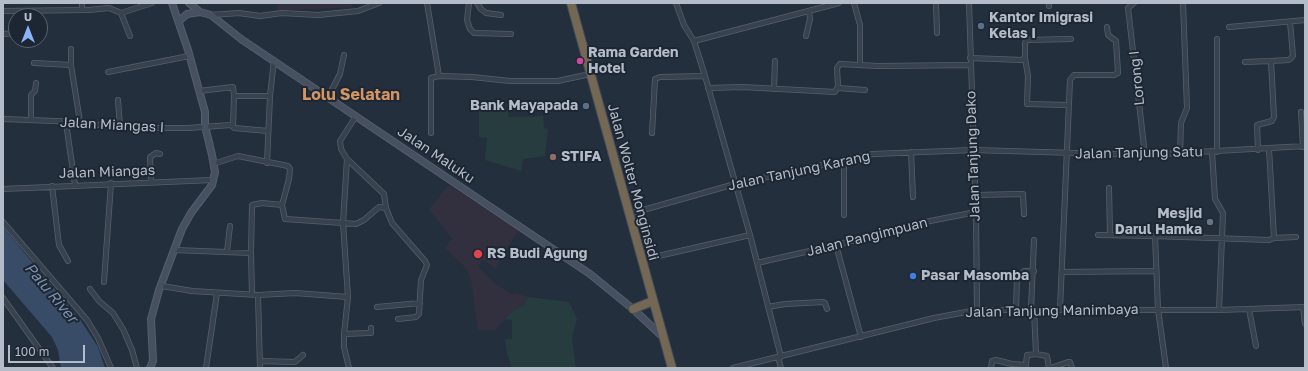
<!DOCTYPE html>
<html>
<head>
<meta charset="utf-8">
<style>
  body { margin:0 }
  #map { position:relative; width:1308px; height:371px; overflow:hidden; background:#242f3e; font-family:"Golos Text",sans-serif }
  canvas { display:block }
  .frame { position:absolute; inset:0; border:4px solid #b4bcc9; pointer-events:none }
  .north { position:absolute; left:8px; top:8px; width:40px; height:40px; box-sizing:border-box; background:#1d2633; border:1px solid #59626f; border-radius:50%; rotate:0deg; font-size:11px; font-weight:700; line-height:16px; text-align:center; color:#b4bcc9 }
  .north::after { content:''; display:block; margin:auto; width:14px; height:18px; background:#8ab4f8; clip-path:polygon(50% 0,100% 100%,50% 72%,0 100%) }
  .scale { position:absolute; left:8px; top:345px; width:77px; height:18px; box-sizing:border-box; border:2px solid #b4bcc9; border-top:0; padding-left:5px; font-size:12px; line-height:14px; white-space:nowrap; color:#b4bcc9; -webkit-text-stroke:3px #1d2633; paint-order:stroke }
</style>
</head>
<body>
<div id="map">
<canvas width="1308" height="371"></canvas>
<div class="frame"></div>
<div class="north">U</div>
<div class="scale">100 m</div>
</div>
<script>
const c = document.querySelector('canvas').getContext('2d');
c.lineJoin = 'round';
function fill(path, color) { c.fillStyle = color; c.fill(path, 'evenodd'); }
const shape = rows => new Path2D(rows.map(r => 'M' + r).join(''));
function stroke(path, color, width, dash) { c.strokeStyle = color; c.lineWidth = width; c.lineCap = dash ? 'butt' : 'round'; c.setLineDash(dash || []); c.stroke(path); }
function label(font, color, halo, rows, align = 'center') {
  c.font = font + ' "Golos Text",sans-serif'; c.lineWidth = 4; c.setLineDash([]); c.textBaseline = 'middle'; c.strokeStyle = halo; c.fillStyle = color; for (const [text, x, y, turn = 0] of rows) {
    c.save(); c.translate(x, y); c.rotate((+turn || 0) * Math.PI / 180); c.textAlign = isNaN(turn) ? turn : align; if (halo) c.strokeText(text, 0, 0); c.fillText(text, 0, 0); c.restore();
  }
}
fill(shape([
  [277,3,353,3,352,7,277,11],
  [449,185,518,230,496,268,482,260,478,267,494,283,513,295,516,293,528,297,524,305,512,312,495,330,478,330,471,279,465,267,445,248,452,239,429,209]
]), '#32303f');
fill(shape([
  [508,110,509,117,543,116,544,128,548,129,545,156,523,159,521,171,485,160,487,138,479,137,479,111],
  [528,297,569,302,577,319,572,337,576,368,512,368,507,353,505,339,512,339,512,320,505,319,512,312,524,305]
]), '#263c3f');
fill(shape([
  [3,227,81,321,98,347,105,368,61,368,58,350,52,337,3,280]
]), '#394c67');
const street = shape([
  [82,3,82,10],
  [427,3,439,76,472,77,510,81,558,81,590,74],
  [469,3,467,20,470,29,474,33,511,34],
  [477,3,481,9,486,13,501,15],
  [676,3,684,25,694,41,705,76,750,235,781,357],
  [854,3,860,25,860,65],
  [936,3,937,33],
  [969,3,976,212,977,310],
  [1049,3,1049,6],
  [1134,3,1128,8,1145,155],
  [3,11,89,10,109,8,121,13,152,3],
  [121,13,130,36],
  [211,15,239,13,260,16,282,13,318,15,358,11,379,3],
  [1229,27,1305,20],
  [3,34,16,33],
  [806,36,810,19,809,11],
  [694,41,839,3],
  [71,49,71,65],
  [970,58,1022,60,1025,58,1025,43,1027,40,1071,39],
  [1025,58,1028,76,1027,104,1068,105],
  [1245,62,1271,61],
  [34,63,71,65,80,122],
  [108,72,189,56],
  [708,88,742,87,835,92,838,86,837,68,840,64,878,66,970,65],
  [838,88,865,90],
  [774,89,775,61],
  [199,91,233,87,234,96,270,96],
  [328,97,340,74,344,55],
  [118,100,120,127],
  [1301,112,1303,147],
  [3,119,80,122,118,128,188,128,231,125,234,128,268,131],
  [31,120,31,95,35,91,36,83],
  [66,123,75,185],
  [233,126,234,96],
  [431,133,431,78,439,76],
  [652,133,655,79,660,77,705,76],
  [1258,150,1257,125,1272,121,1274,117,1271,61,1289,60,1293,56,1290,22],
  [911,152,913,197],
  [1212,152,1215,199,1223,213,1219,310],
  [1217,152,1217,39],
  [1180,154,1181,123,1187,108,1183,3],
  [267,163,270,96,274,60],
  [151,182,150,157,156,153,160,154],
  [52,186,59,245,68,261],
  [1109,188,1110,235],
  [3,189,212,180],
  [975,195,1023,194,1024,214],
  [282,205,285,219,343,223,347,159],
  [386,208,392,223,425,261,427,265,421,280,419,314,416,317,398,319],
  [629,214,735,184,873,154,973,150,1145,155,1305,146],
  [844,215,844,159],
  [3,222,87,320,98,338,111,368],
  [1098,235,1155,236],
  [1274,238,1296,237],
  [836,245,861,337],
  [174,250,251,253,252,205,262,203,282,205,289,179,290,169,288,166,238,156,213,164],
  [227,252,230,226],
  [251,253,252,294],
  [641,260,750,235],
  [757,263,836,245,920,223,976,212],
  [1062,272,1156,271],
  [104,282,111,183],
  [162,286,192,291,258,295,295,293,348,297],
  [90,289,99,301,113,313,123,329,132,350,137,368],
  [258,295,260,368],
  [3,298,53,368],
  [377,307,420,303],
  [768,307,785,304,823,302,825,303,827,309],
  [1303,307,1305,324],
  [1016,309,1017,278,1024,271,1034,271],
  [1031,309,1034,240],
  [1034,309,1036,354,1047,356,1049,368],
  [1060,309,1070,80,1074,75,1114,75,1118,73,1116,41,1108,35,1107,27],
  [1249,309,1256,346],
  [344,334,368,333,371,333,371,328],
  [778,357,781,368],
  [260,361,295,362,303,355],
  [1026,365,1027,355,1036,354],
  [206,368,217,293],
  [349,368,344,347,344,334,348,297,343,223,356,224,364,220,379,207,386,208,384,194,347,159,341,149,340,141,356,116],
  [733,368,934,318,977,310,1219,310,1305,307],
  [991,368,992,361,996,360,1012,364,1026,365,1026,368],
  [1051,368,1068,362,1070,362,1072,368],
  [1166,368,1158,309,1155,236,1269,240,1274,238,1269,149]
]);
const secondary = shape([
  [189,3,200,12,211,15,241,39,590,274,633,309,663,337],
  [179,21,187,14,200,12],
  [150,368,153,361,151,319,159,290,182,229,191,213,212,185,215,172,212,155,205,126,205,112,188,50,172,3]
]);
const highway = shape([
  [571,3,672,368],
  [633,309,653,301]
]);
stroke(street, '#565f6c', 6);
stroke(secondary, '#565f6c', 8);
stroke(highway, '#434c59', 10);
stroke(street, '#38414e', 4.5);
stroke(secondary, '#465061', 6);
stroke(highway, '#746855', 8);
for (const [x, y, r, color] of [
  [981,26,4,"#5c6f8a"],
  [580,61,4,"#d1479c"],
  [586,106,4,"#5c6f8a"],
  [553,157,4,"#8d6e63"],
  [1210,222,4,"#6b7280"],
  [478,254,5,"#e0444e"],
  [913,276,4,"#3f7fe0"]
]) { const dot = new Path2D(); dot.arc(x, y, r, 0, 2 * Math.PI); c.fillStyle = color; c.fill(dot); stroke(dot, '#1d2633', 1.5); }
label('bold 14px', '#b4bcc9', '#1d2633', [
  ["Kantor Imigrasi",989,18],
  ["Kelas I",989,34],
  ["Rama Garden",588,53],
  ["Hotel",588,69],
  ["Bank Mayapada",578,106,"right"],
  ["STIFA",561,157],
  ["Mesjid",1202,214,"right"],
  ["Darul Hamka",1202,230,"right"],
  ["RS Budi Agung",487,254],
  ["Pasar Masomba",921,276]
], 'left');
label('14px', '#b4bcc9', '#1d2633', [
  ["Lorong I",1137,78,-96],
  ["Jalan Miangas I",112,125,3],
  ["Jalan Tanjung Satu",1139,153,-1],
  ["Jalan Maluku",436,155,34],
  ["Jalan Tanjung Dako",973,156,-92],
  ["Jalan Tanjung Karang",799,171,-12],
  ["Jalan Miangas",107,172,-2],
  ["Jalan Wolter Monginsidi",633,182,75],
  ["Jalan Pangimpuan",867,237,-14],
  ["Jalan Tanjung Manimbaya",1052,311,-1]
]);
label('italic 15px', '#7c92b1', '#1d2633', [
  ["Palu River",51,293,50]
]);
label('bold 16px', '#d59563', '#1d2633', [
  ["Lolu Selatan",351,95]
]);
</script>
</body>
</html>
